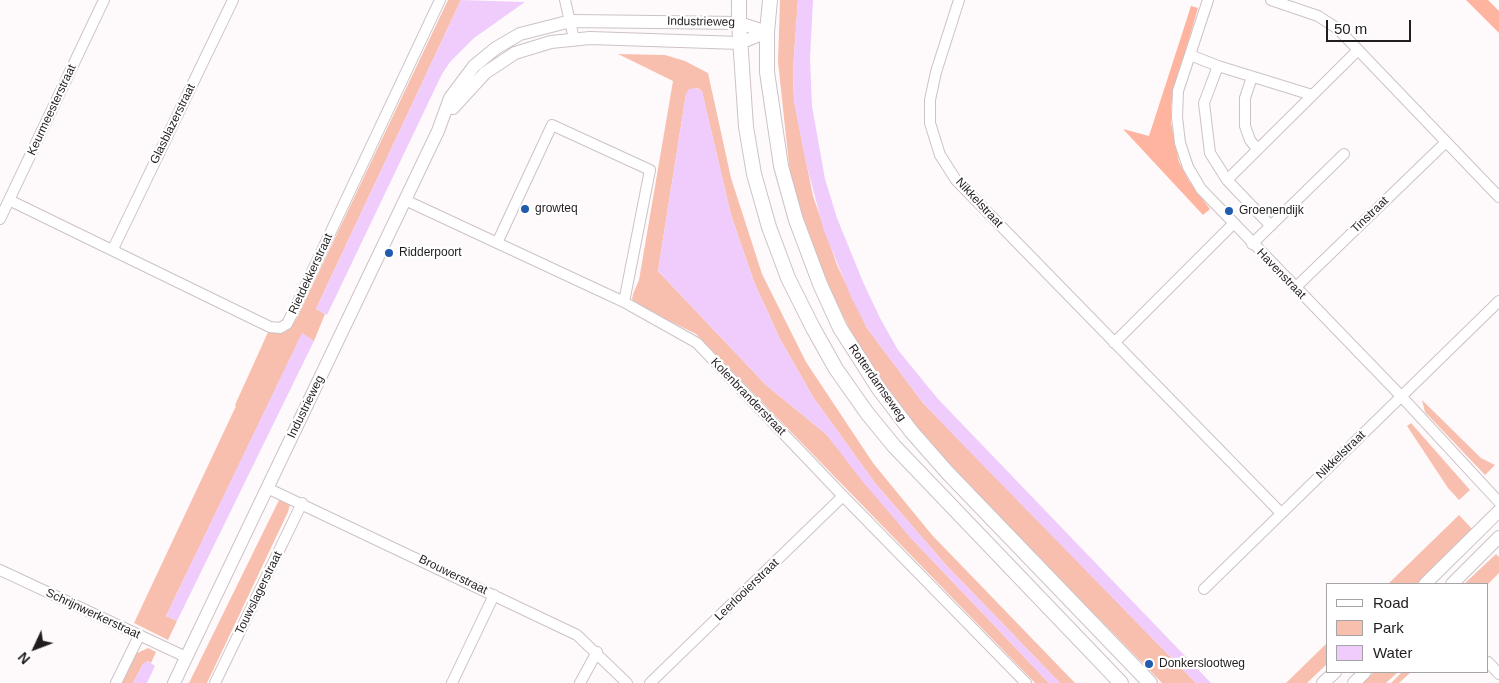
<!DOCTYPE html>
<html>
<head>
<meta charset="utf-8">
<style>
  body { margin:0 }
  #map { position:relative; width:1499px; height:683px; overflow:hidden; background:#fefafb; font-family:Helvetica,sans-serif }
  canvas { display:block }
  .legend { position:absolute; left:1326px; top:583px; width:162px; height:90px; box-sizing:border-box; background:#fff; border:1px solid #a6a5a5; margin:0; padding:6px 9px; list-style:none; font-size:15px; color:#211d1e }
  .legend li { display:flex; align-items:center; gap:10px; height:25px }
  .legend b { width:25px; border:1px solid #a6a5a5 }
  .north { position:absolute; left:10px; top:623px; width:50px; height:50px; -webkit-text-stroke:4px #fff; paint-order:stroke; rotate:227deg; font-size:14px; font-weight:700; line-height:20px; text-align:center; color:#211d1e }
  .north::after { content:''; display:block; margin:auto; width:18px; height:22px; background:#211d1e; clip-path:polygon(50% 0,100% 100%,50% 72%,0 100%) }
  .scale { position:absolute; left:1326px; top:20px; width:85px; height:22px; box-sizing:border-box; border:2px solid #211d1e; border-top:0; padding-left:6px; font-size:15px; line-height:18px; white-space:nowrap; color:#211d1e; -webkit-text-stroke:4px #fff; paint-order:stroke }
</style>
</head>
<body>
<div id="map">
<canvas width="1499" height="683"></canvas>
<ul class="legend">
<li><b style="height:6px;background:#fff"></b>Road</li>
<li><b style="height:14px;background:#f9bfae"></b>Park</li>
<li><b style="height:14px;background:#efccfb"></b>Water</li>
</ul>
<div class="north">N</div>
<div class="scale">50 m</div>
</div>
<script>
const c = document.querySelector('canvas').getContext('2d');
c.lineJoin = 'round';
function fill(path, color) { c.fillStyle = color; c.fill(path, 'evenodd'); }
const shape = rows => new Path2D(rows.map(r => 'M' + r).join(''));
function stroke(path, color, width, dash) { c.strokeStyle = color; c.lineWidth = width; c.lineCap = dash ? 'butt' : 'round'; c.setLineDash(dash || []); c.stroke(path); }
function label(font, color, halo, rows, align = 'center') {
  c.font = font + ' Helvetica,sans-serif'; c.lineWidth = 4.5; c.setLineDash([]); c.textBaseline = 'middle'; c.strokeStyle = halo; c.fillStyle = color; for (const [text, x, y, turn = 0] of rows) {
    c.save(); c.translate(x, y); c.rotate((+turn || 0) * Math.PI / 180); c.textAlign = isNaN(turn) ? turn : align; if (halo) c.strokeText(text, 0, 0); c.fillText(text, 0, 0); c.restore();
  }
}
fill(shape([
  [448,0,461,0,316,309,325,314,314,341,302,334,166,616,177,621,168,640,134,623,236,406,235,405,269,330,283,333,290,329,297,318],
  [780,0,798,0,793,70,794,101,813,196,837,265,867,328,923,403,1196,683,1162,683,1007,525,916,428,888,391,853,336,824,277,791,183,778,62],
  [618,54,665,55,685,61,708,73,731,178,762,274,806,362,873,463,932,535,1075,683,1060,683,946,565,875,483,813,397,780,339,754,282,731,215,702,92,699,89,695,88,686,94,658,271,766,385,826,434,910,537,1049,683,1035,683,696,334,637,305,632,299,633,294,639,280,673,81],
  [1422,400,1481,458,1495,465,1485,475,1425,412],
  [1411,423,1470,490,1459,500,1448,488,1407,426],
  [281,496,291,501,288,512,207,683,189,683],
  [1459,515,1473,530,1423,578,1417,584,1388,584],
  [1496,554,1499,557,1499,573,1488,584,1464,584],
  [1328,642,1328,663,1307,683,1286,683],
  [148,648,156,652,151,663,148,661,143,664,133,683,120,683,133,655],
  [1374,672,1398,672,1386,683,1362,683],
  [1402,672,1411,672,1399,683,1391,683]
]), '#f9bfae');
fill(shape([
  [1466,0,1488,0,1499,11,1499,33],
  [1191,6,1198,8,1175,87,1171,106,1171,123,1179,162,1189,181,1210,209,1203,215,1123,129,1149,136]
]), '#feb49e');
fill(shape([
  [461,0,525,2,474,38,450,62,442,74,327,315,316,309],
  [798,0,813,0,810,58,812,106,825,179,837,218,863,282,881,320,898,350,938,399,1211,683,1196,683,970,452,923,403,867,328,852,299,824,231,805,159,794,101,793,70],
  [695,88,702,91,731,215,754,282,780,339,813,397,875,483,946,565,1060,683,1049,683,910,537,863,482,826,434,766,385,658,271,686,94,689,89],
  [302,333,314,341,177,621,166,616],
  [148,661,155,666,147,683,133,683,143,664]
]), '#efccfb');
const minor = shape([
  [565,0,574,39],
  [959,0,936,72,930,100,930,123,940,155,956,180,1281,513],
  [1208,0,1178,91,1177,117,1180,143,1188,167,1201,189,1401,396,1499,502],
  [1271,0,1318,16,1338,29,1499,197],
  [1190,55,1218,66,1312,95],
  [1218,66,1204,103,1210,153,1227,180],
  [1252,77,1245,98,1245,126,1250,140,1257,149],
  [9,200,270,327,280,328,287,324,293,312,440,0],
  [405,200,624,302,697,343,843,496,1026,683],
  [0,219,104,0],
  [1271,226,1227,180,1358,50],
  [497,243,552,125,650,170,624,302],
  [1252,244,1344,154],
  [113,249,233,0],
  [1295,288,1446,142],
  [1114,343,1233,224],
  [267,488,577,635,627,683],
  [0,570,186,657],
  [1204,589,1499,301],
  [1488,662,1499,674],
  [116,683,139,636],
  [215,683,302,503],
  [452,683,494,595],
  [580,683,597,652],
  [650,683,843,496]
]);
const tertiary = shape([
  [453,108,485,73,515,53,551,42,590,38,740,43,767,32],
  [1425,584,1499,511],
  [1452,584,1499,537],
  [174,683,438,131,450,98,474,66,496,48,520,34,571,21,739,23,767,32],
  [1323,683,1335,672],
  [1354,683,1365,672]
]);
const secondary = shape([
  [739,0,739,23,746,127,754,174,769,227,788,278,813,328,836,369,867,413,894,446,1121,683],
  [770,0,767,32,767,72,781,166,796,220,820,284,840,328,879,389,911,431,947,472,1150,683]
]);
stroke(minor, '#cdc2c5', 12);
stroke(tertiary, '#cdc2c5', 14);
stroke(secondary, '#cdc2c5', 16);
stroke(minor, '#fff', 10);
stroke(tertiary, '#fff', 12);
stroke(secondary, '#fff', 14);
for (const [x, y, r, color] of [
  [525,209,5,"#215bad"],
  [1229,211,5,"#215bad"],
  [389,253,5,"#215bad"],
  [1149,664,5,"#215bad"]
]) { const dot = new Path2D(); dot.arc(x, y, r, 0, 2 * Math.PI); c.fillStyle = color; c.fill(dot); stroke(dot, '#fff', 2); }
label('12px', '#211d1e', '#fff', [
  ["Industrieweg",701,22,1],
  ["Keurmeesterstraat",52,110,-65],
  ["Glasblazerstraat",173,124,-64],
  ["Nikkelstraat",979,203,47],
  ["Tinstraat",1370,215,-44],
  ["Rietdekkerstraat",311,274,-65],
  ["Havenstraat",1281,274,46],
  ["Rotterdamseweg",877,383,55],
  ["Kolenbranderstraat",748,397,46],
  ["Industrieweg",306,407,-64],
  ["Nikkelstraat",1341,455,-44],
  ["Brouwerstraat",453,575,26],
  ["Leerlooierstraat",747,590,-44],
  ["Touwslagerstraat",259,593,-64],
  ["Schrijnwerkerstraat",93,614,25]
]);
label('12px', '#211d1e', '#fff', [
  ["growteq",535,209],
  ["Groenendijk",1239,211],
  ["Ridderpoort",399,253],
  ["Donkerslootweg",1159,664]
], 'left');
</script>
</body>
</html>
